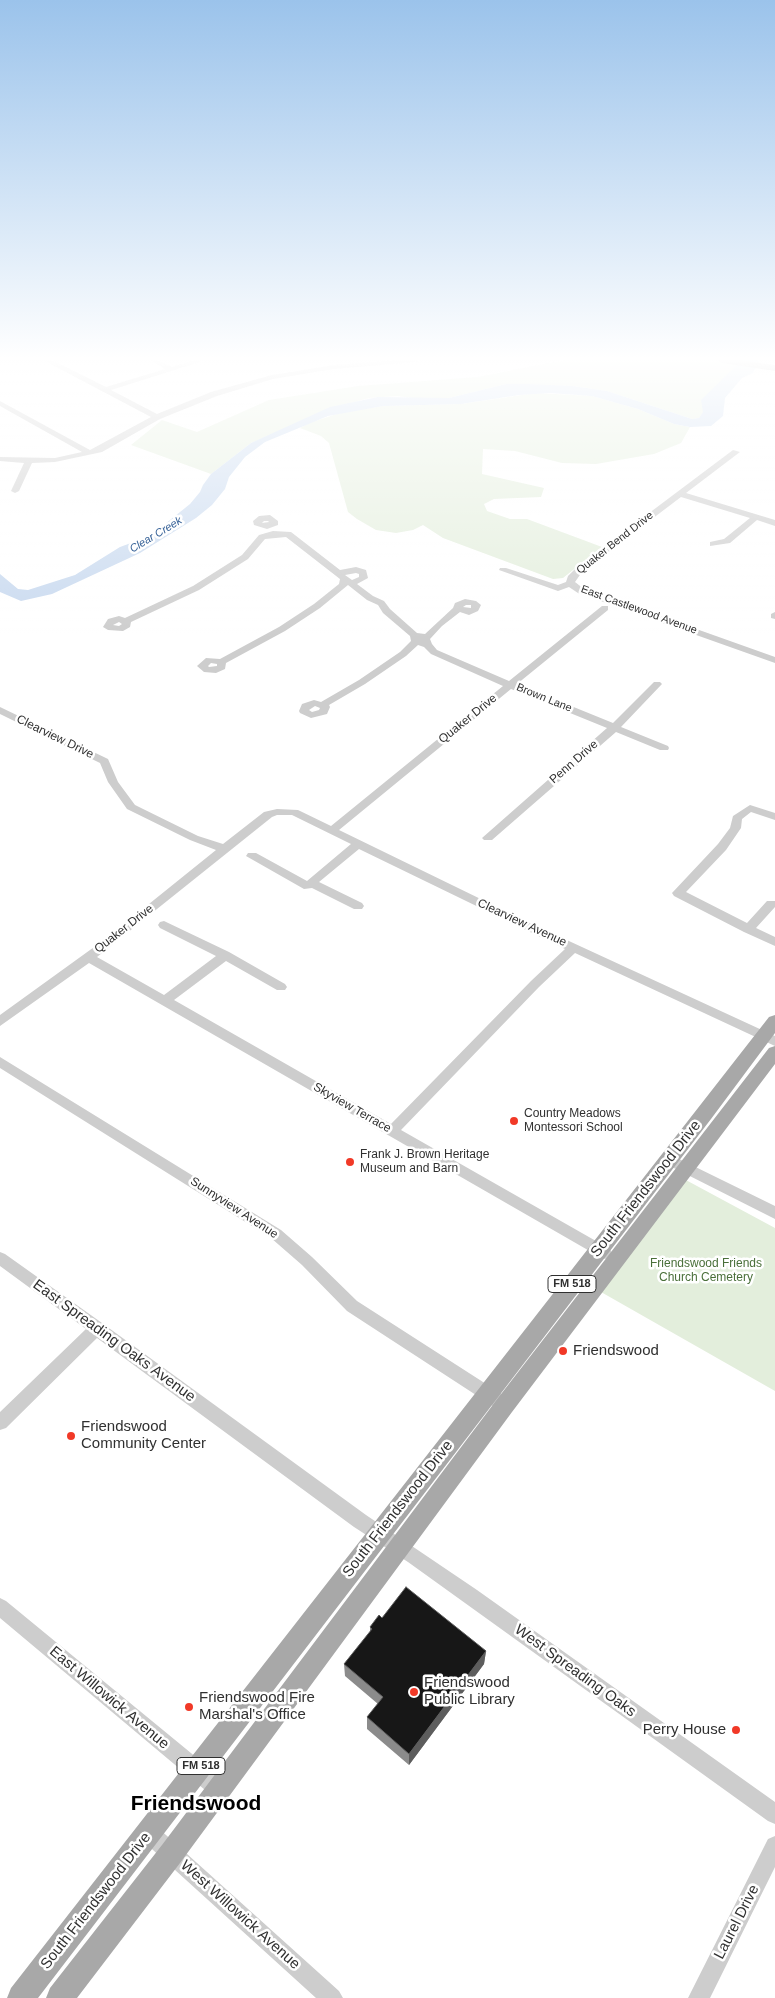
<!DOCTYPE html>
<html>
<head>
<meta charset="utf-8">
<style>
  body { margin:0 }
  canvas { display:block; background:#fff }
</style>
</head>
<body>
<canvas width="775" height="1998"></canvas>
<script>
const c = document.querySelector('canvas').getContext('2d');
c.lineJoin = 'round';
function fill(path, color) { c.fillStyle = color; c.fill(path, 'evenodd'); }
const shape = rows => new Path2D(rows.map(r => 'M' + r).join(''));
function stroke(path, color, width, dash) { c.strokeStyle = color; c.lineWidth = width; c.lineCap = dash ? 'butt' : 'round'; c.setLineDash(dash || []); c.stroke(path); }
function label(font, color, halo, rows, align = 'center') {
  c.font = font + ' Arial,sans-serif'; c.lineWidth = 5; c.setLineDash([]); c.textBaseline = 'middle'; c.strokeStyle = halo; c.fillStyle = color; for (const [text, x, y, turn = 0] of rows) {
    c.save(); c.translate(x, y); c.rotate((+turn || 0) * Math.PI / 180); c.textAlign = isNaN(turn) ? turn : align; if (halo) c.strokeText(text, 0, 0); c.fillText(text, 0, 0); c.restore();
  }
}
fill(shape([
  [564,360,742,360,699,418,692,419,607,391,573,386,506,384,449,398,420,399,397,396,369,398,344,405,251,443,211,474,131,445,162,420,197,432,269,400,358,386,478,377],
  [536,393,592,396,638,409,674,424,690,427,681,443,654,454,596,464,562,463,515,451,483,449,482,474,544,488,541,497,494,499,484,504,487,511,510,519,527,519,602,547,563,578,553,579,443,538,423,525,413,530,396,533,376,530,357,519,348,512,329,443,321,436,300,428,309,423,343,412,383,406,461,404],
  [684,1179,775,1228,775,1391,601,1292]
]), '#e3eedc');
fill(shape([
  [742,360,759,360,753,373,742,378,725,398,723,416,711,426,690,427,674,424,638,409,592,396,550,393,519,395,461,404,383,406,328,416,265,442,245,457,229,477,225,489,212,505,196,518,140,553,52,594,21,601,0,592,0,574,18,589,28,590,75,575,120,547,150,536,190,504,200,492,203,485,211,474,251,443,330,407,378,397,449,398,506,384,528,384,573,386,607,391,692,419,699,418,703,412,701,400]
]), '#c8d9ef');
fill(shape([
  [43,360,52,360,106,387,165,369,150,360,158,360,172,367,195,360,204,360,203,361,111,390,157,414,211,392,272,375,334,365,395,360,419,360,415,362,334,369,273,379,217,396,160,419,102,452,55,462,32,463,19,491,15,493,11,491,24,463,0,461,0,457,55,458,82,452,0,406,0,401,90,450,151,417,43,360],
  [733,450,740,452,686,493,775,520,775,526,757,520,730,543,710,546,710,542,724,539,750,518,681,497,582,572,575,582,584,589,775,657,775,663,578,593,569,587,558,591,499,570,500,568,506,568,558,585,566,582,568,576,576,568,733,450],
  [270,515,278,521,278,525,267,529,254,525,253,521,259,516,270,515],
  [264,521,268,521,269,522,262,523,264,521],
  [273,531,291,532,340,570,356,567,366,570,368,578,357,584,373,596,384,601,390,609,417,633,425,634,453,608,455,603,465,599,476,601,481,605,478,611,469,615,460,612,442,626,430,639,432,644,437,650,509,681,602,606,608,606,608,610,517,684,613,723,654,682,660,682,662,684,621,727,668,746,669,748,668,750,660,750,616,732,492,840,484,840,482,838,607,728,511,689,339,830,532,924,775,1036,775,1046,575,953,539,987,401,1130,610,1249,612,1253,610,1257,605,1259,600,1257,89,963,0,1026,0,1015,108,937,216,850,190,840,127,809,108,782,100,763,0,714,0,707,108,759,118,782,135,805,198,836,223,844,264,812,277,809,298,810,331,826,503,686,431,654,424,647,418,645,406,656,365,684,329,705,330,707,327,714,311,718,300,713,299,711,302,704,314,700,321,702,359,680,400,652,411,641,410,636,383,613,378,605,367,600,348,585,320,608,285,631,226,663,225,669,216,673,204,672,197,666,206,658,220,659,279,627,314,604,339,584,340,579,286,537,265,539,248,559,199,590,131,622,130,627,123,631,108,630,103,627,108,619,119,616,125,618,193,586,242,555,259,535,273,531],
  [356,573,359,574,359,577,352,580,345,575,356,573],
  [466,605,471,605,471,608,463,607,466,605],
  [119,622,122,624,119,626,113,625,119,622],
  [211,663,217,664,217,666,209,667,208,666,211,663],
  [315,706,320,708,319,710,312,712,309,710,315,706],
  [277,815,292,815,351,844,307,881,256,853,248,853,246,856,304,889,312,888,354,909,362,909,364,906,362,903,319,882,359,849,565,949,531,981,391,1124,174,1000,226,961,277,990,285,990,287,987,285,984,229,952,164,921,160,922,158,925,160,928,216,956,164,995,97,957,272,817,277,815],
  [775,612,775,619,771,618,771,614,775,612],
  [750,805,775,813,775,820,751,812,742,819,741,828,726,850,686,892,747,923,767,901,775,901,775,907,756,928,775,937,775,946,744,932,674,896,672,893,718,844,730,828,733,816,750,805],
  [0,1057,281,1230,312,1257,357,1301,511,1400,513,1405,511,1410,505,1412,499,1410,347,1311,302,1265,271,1238,0,1068,0,1057],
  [669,1154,775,1206,775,1219,664,1163,662,1159,664,1155,669,1154],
  [0,1252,5,1254,102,1323,366,1515,477,1590,775,1802,775,1824,768,1821,408,1562,354,1527,97,1338,6,1428,0,1430,0,1412,86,1329,0,1266,0,1252],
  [0,1598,6,1601,225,1781,228,1788,225,1795,218,1798,211,1795,0,1618,0,1598],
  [149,1823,156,1826,339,1991,343,1998,316,1998,142,1840,139,1833,142,1826,149,1823],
  [775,1836,775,1867,710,1998,688,1998,768,1839,775,1836]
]), '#cdcdcd');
fill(shape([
  [717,360,738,360,775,365,775,371,722,363,717,360],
  [775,1015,775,1033,711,1119,38,1998,7,1998,11,1988,769,1017,775,1015],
  [775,1046,775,1064,512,1412,180,1863,77,1998,46,1998,50,1988,162,1845,498,1398,769,1048,775,1046]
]), '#a8a8a8');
fill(shape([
  [382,1618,486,1651,484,1664,409,1765,367,1729,367,1717,378,1704,345,1676,344,1664,370,1632,370,1627]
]), '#8b8b8b');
fill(shape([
  [486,1651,484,1664,409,1765,409,1754]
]), '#5d5d5d');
const building = shape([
  [406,1587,486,1651,409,1754,367,1717,383,1697,344,1664,372,1629,370,1627,379,1615,382,1618,406,1587]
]);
fill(building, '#171717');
stroke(building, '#5d5d5d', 1);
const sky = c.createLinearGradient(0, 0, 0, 639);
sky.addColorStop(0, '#9bc3eb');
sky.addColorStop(0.56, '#fff');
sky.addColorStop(1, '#ffffff00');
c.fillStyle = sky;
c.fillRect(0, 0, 775, 639);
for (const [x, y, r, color] of [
  [514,1121,5,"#f13927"],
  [350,1162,5,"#f13927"],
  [563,1351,5,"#f13927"],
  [71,1436,5,"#f13927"],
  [414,1692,5,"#f13927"],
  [189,1707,5,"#f13927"],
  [736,1730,5,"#f13927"]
]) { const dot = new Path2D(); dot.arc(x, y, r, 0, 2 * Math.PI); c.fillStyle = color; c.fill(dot); stroke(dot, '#fff', 2); }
label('italic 11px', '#376298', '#fff', [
  ["Clear Creek",156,535,-31]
]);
label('11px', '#303030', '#fff', [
  ["Quaker Bend Drive",615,543,-38],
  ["East Castlewood Avenue",639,610,20],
  ["Brown Lane",544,698,22]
]);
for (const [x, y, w] of [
  [572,1284,48],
  [201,1766,48]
]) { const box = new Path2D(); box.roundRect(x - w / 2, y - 8.5, w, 17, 4); c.fillStyle = '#fff'; c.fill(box); stroke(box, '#303030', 1); }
label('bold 11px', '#303030', null, [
  ["FM 518",572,1284],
  ["FM 518",201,1766]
]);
label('12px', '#303030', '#fff', [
  ["Quaker Drive",468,719,-39],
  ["Clearview Drive",55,737,26],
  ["Penn Drive",574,762,-41],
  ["Clearview Avenue",522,923,25],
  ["Quaker Drive",124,929,-38],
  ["Skyview Terrace",352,1108,30],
  ["Sunnyview Avenue",234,1208,33]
]);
label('12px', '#303030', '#fff', [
  ["Country Meadows",524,1114],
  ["Montessori School",524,1128],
  ["Frank J. Brown Heritage",360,1155],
  ["Museum and Barn",360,1169]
], 'left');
label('12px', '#496f39', '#fff', [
  ["Friendswood Friends",706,1264],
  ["Church Cemetery",706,1278]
]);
label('15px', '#303030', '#fff', [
  ["South Friendswood Drive",646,1189,-52],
  ["East Spreading Oaks Avenue",114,1341,36],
  ["South Friendswood Drive",398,1509,-52],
  ["West Spreading Oaks",575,1671,36],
  ["East Willowick Avenue",109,1698,40],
  ["South Friendswood Drive",96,1901,-52],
  ["West Willowick Avenue",240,1915,42],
  ["Laurel Drive",737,1922,-63]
]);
label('15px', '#303030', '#fff', [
  ["Friendswood",573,1351],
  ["Friendswood",81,1427],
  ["Community Center",81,1444],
  ["Friendswood",424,1683],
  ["Public Library",424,1700],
  ["Friendswood Fire",199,1698],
  ["Marshal's Office",199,1715],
  ["Perry House",726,1730,"right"]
], 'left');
label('bold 21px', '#000', '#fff', [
  ["Friendswood",196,1804]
]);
</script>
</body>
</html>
